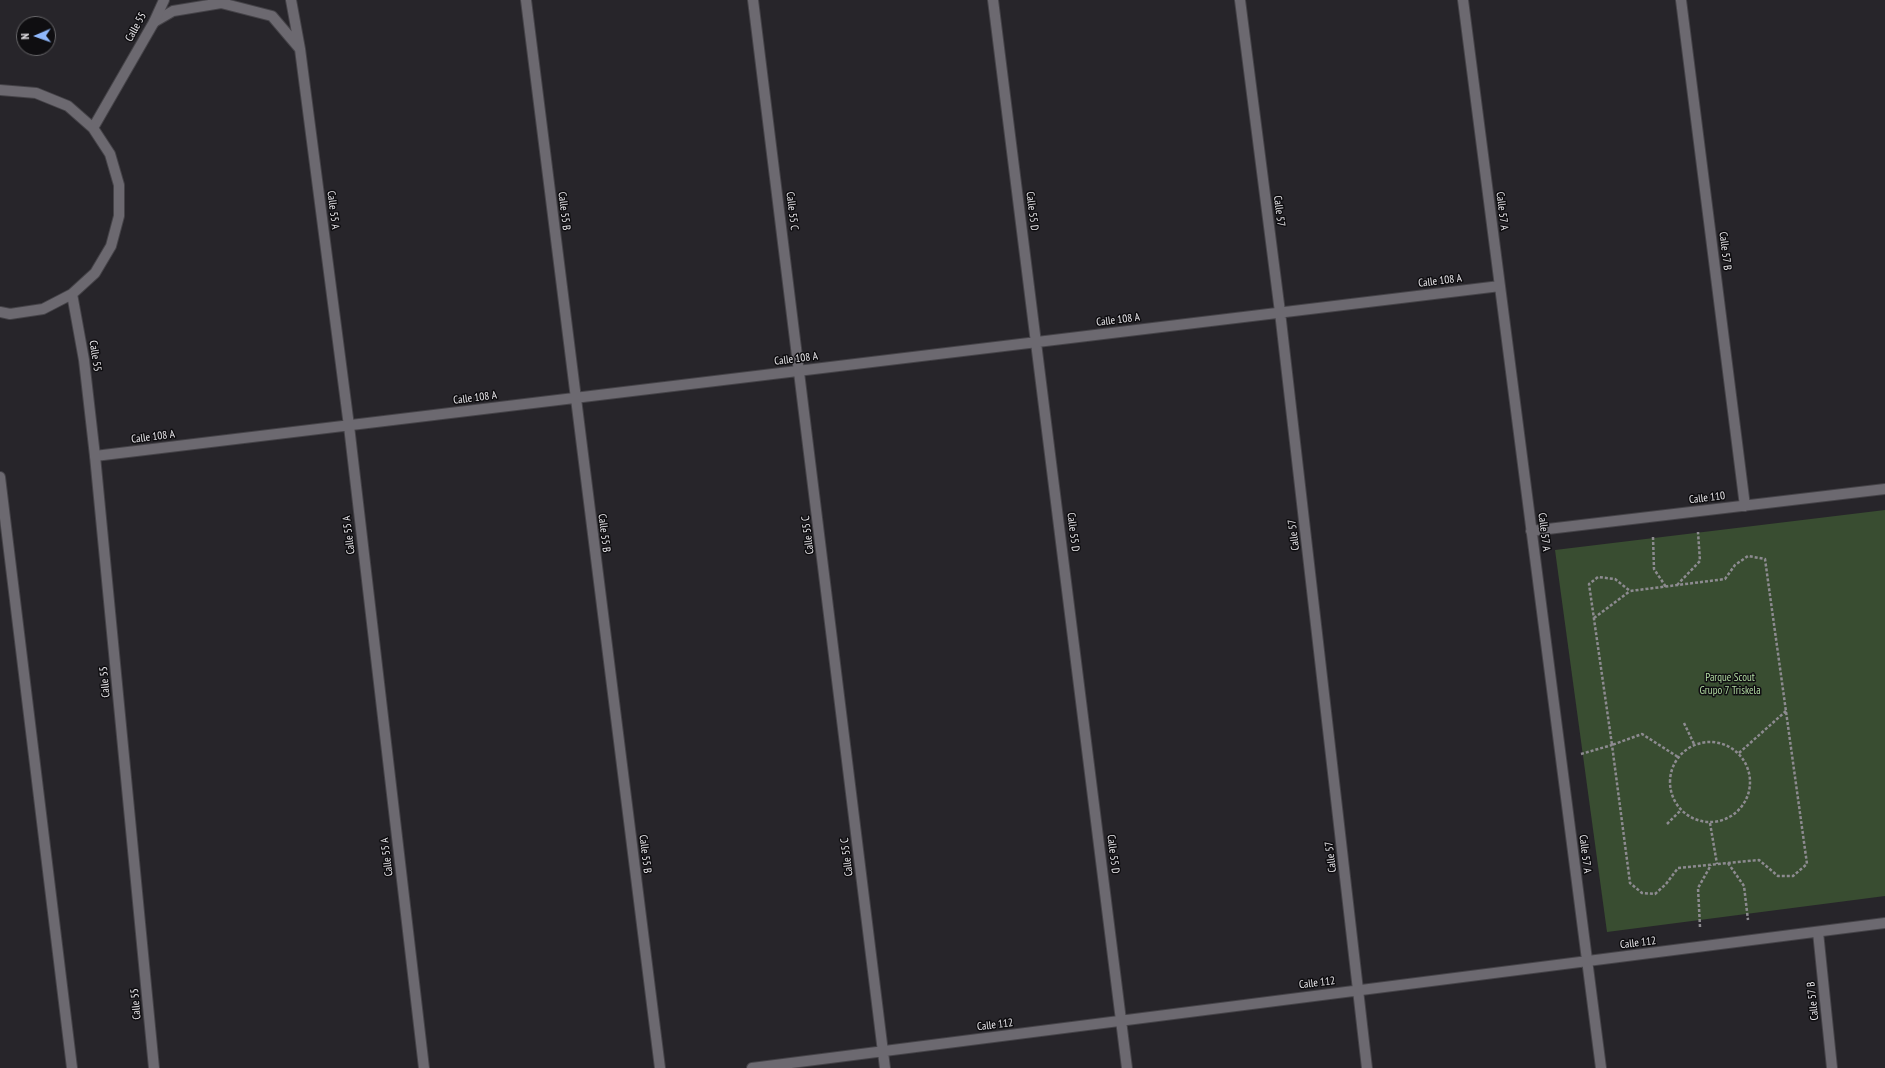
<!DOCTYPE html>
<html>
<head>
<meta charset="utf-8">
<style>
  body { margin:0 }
  #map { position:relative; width:1885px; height:1068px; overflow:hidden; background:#27252a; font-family:"PT Sans Narrow",sans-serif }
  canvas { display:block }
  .north { position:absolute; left:16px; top:16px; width:40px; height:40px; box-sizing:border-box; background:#0f0e11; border:1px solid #676669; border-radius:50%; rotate:268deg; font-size:11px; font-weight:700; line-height:16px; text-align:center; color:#eceaee }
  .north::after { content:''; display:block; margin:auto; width:14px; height:18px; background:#8fb8fd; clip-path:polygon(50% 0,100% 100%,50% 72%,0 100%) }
</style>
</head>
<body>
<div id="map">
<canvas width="1885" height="1068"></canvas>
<div class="north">N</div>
</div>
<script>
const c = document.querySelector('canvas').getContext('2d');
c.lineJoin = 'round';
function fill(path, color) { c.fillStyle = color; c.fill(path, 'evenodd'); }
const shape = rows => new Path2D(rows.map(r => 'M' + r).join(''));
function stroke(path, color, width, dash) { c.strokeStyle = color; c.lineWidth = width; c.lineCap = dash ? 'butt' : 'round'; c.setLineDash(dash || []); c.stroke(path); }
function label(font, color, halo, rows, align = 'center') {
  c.font = font + ' "PT Sans Narrow",sans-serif'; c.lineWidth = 3; c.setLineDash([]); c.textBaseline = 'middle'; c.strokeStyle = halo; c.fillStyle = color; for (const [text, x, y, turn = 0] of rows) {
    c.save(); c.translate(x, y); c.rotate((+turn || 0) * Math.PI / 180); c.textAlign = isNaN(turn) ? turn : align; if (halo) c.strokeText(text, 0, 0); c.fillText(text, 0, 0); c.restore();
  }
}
fill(shape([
  [1885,510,1885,896,1607,932,1555,550]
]), '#394d31');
const street = shape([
  [291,0,300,49,349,426,424,1068],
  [526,0,660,1068],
  [753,0,885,1068],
  [993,0,1127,1068],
  [1240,0,1280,312,1367,1068],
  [1463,0,1601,1068],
  [1681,0,1745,506],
  [154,22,173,11,221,3,272,16,300,49],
  [95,456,1500,286],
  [1531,531,1885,489],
  [1818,932,1832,1068],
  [752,1068,1885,923]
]);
const secondary = shape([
  [0,90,36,93,68,106,93,128,110,154,119,185,119,216,111,246,95,273,72,294,43,309,10,314,0,312],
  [93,128,154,22,164,0],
  [72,294,84,360,95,456,154,1068],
  [0,477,72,1068]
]);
stroke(street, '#454348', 12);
stroke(secondary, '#454348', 12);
stroke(shape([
  [1653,537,1654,569,1666,587],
  [1677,585,1700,561,1698,532],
  [1594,618,1630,591],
  [1684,723,1694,744],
  '1670 782a40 40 0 1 1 80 0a40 40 0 1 1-80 0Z',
  [1739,753,1786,711],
  [1581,754,1612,745,1630,883,1642,893,1655,894,1666,884,1678,868,1759,860,1778,876,1793,876,1807,864,1765,559,1748,556,1735,565,1725,579,1630,591,1615,579,1598,577,1589,584,1612,745,1642,734,1678,757],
  [1710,823,1717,864],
  [1667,824,1681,810],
  [1728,863,1744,886,1748,920],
  [1700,927,1698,888,1711,865]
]), '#8d8b90', 2.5, [3, 2]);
stroke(street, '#6c6970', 10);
stroke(secondary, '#6c6970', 10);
label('11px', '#eceaee', '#0f0e11', [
  ["Calle 55",136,27,-61],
  ["Calle 55 A",333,210,83],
  ["Calle 55 B",564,211,83],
  ["Calle 55 C",792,211,83],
  ["Calle 55 D",1032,211,83],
  ["Calle 57",1279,211,83],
  ["Calle 57 A",1502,211,83],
  ["Calle 57 B",1725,251,83],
  ["Calle 108 A",1440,281,-7],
  ["Calle 108 A",1118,320,-7],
  ["Calle 55",95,356,81],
  ["Calle 108 A",796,359,-7],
  ["Calle 108 A",475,398,-7],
  ["Calle 108 A",153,437,-7],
  ["Calle 110",1707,498,-7],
  ["Calle 55 D",1073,532,83],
  ["Calle 57 A",1544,532,83],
  ["Calle 55 B",604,533,83],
  ["Calle 55 A",349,535,-97],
  ["Calle 55 C",808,535,-97],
  ["Calle 57",1294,535,-97],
  ["Calle 55",105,682,-95],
  ["Calle 55 B",645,854,83],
  ["Calle 55 D",1113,854,83],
  ["Calle 57 A",1585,854,83],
  ["Calle 55 A",387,857,-97],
  ["Calle 55 C",847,857,-97],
  ["Calle 57",1331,857,-97],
  ["Calle 112",1638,943,-7],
  ["Calle 112",1317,983,-7],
  ["Calle 57 B",1813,1001,-96],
  ["Calle 55",136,1004,-95],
  ["Calle 112",995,1025,-7]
]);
label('11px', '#b1daa1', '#0f0e11', [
  ["Parque Scout",1730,678],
  ["Grupo 7 Triskela",1730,691]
]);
</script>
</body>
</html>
